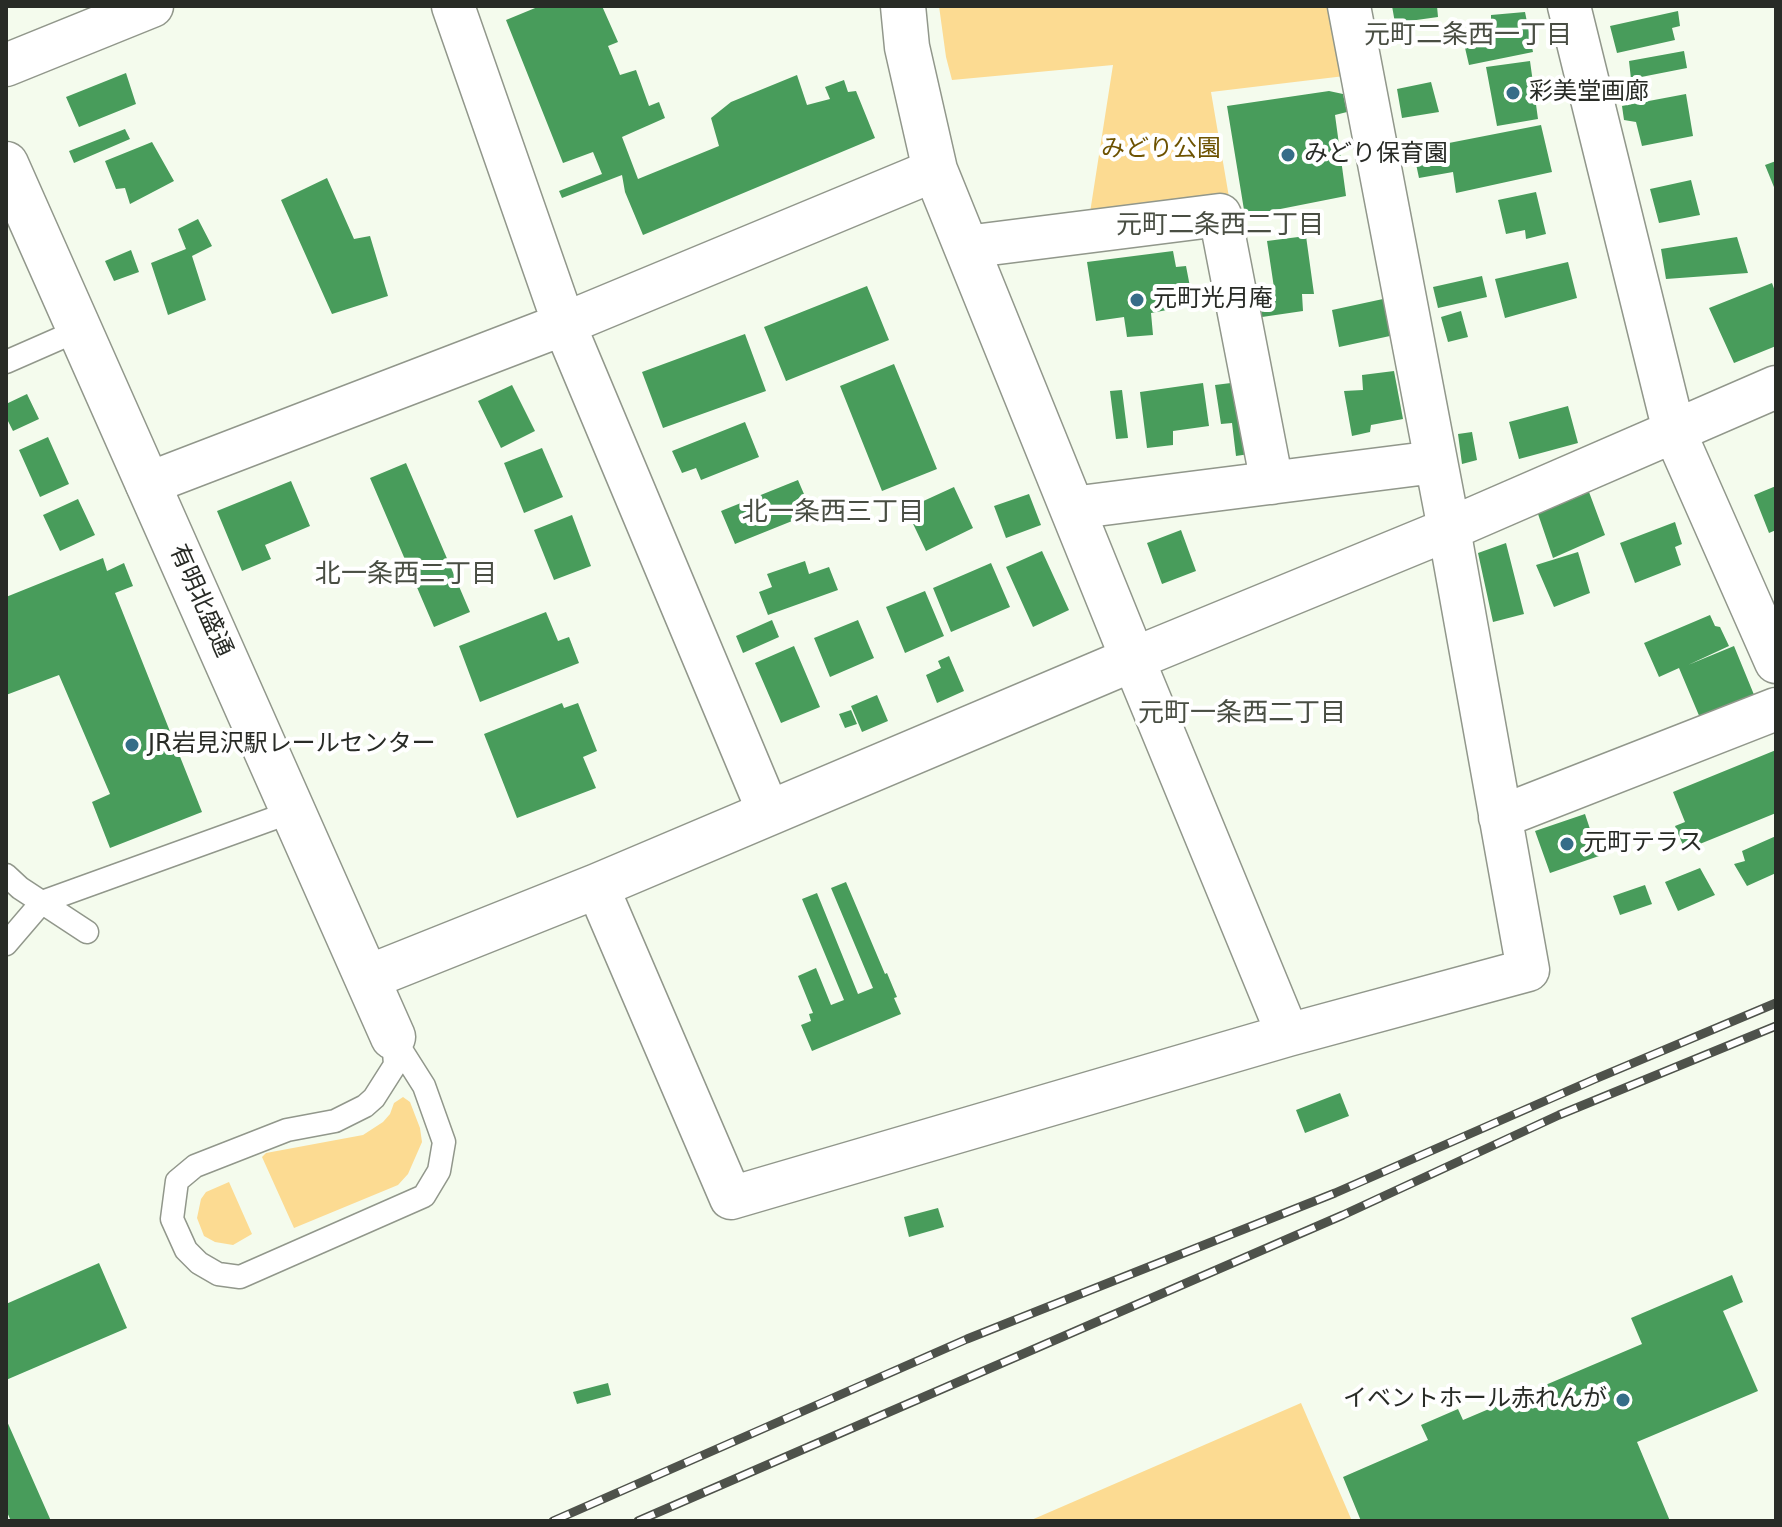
<!DOCTYPE html>
<html>
<head>
<meta charset="utf-8">
<style>
  body { margin:0 }
  #map { position:relative; width:1782px; height:1527px; overflow:hidden; background:#f4fbed; font-family:"DejaVu Sans",sans-serif }
  canvas { display:block }
  .frame { position:absolute; inset:0; border:8px solid #282b26; pointer-events:none }
</style>
</head>
<body>
<div id="map">
<canvas width="1782" height="1527"></canvas>
<div class="frame"></div>
</div>
<script>
const c = document.querySelector('canvas').getContext('2d');
c.lineJoin = 'round';
function fill(path, color) { c.fillStyle = color; c.fill(path, 'evenodd'); }
const shape = rows => new Path2D(rows.map(r => 'M' + r).join(''));
function stroke(path, color, width, dash) { c.strokeStyle = color; c.lineWidth = width; c.lineCap = dash ? 'butt' : 'round'; c.setLineDash(dash || []); c.stroke(path); }
function label(font, color, halo, rows, align = 'center') {
  c.font = font + ' "DejaVu Sans","Noto Sans JP",sans-serif'; c.lineWidth = 8; c.setLineDash([]); c.textBaseline = 'middle'; c.strokeStyle = halo; c.fillStyle = color; for (const [text, x, y, turn = 0] of rows) {
    c.save(); c.translate(x, y); c.rotate((+turn || 0) * Math.PI / 180); c.textAlign = isNaN(turn) ? turn : align; if (halo) c.strokeText(text, 0, 0); c.fillText(text, 0, 0); c.restore();
  }
}
fill(shape([
  [939,6,1341,6,1353,75,1211,92,1230,203,1089,219,1113,65,952,80,946,57],
  [403,1097,410,1102,420,1128,422,1142,408,1174,398,1185,294,1228,262,1157,266,1153,363,1135,383,1122,390,1114,394,1103],
  [229,1182,252,1234,233,1245,215,1242,204,1236,197,1218,201,1199,206,1192],
  [1301,1403,1352,1521,1029,1521]
]), '#fcdb92');
fill(shape([
  [540,6,602,6,618,42,608,46,620,75,636,70,649,106,659,102,665,118,622,137,638,179,719,146,711,118,731,102,797,75,807,105,830,99,825,87,844,80,848,92,856,91,875,138,643,235,625,192,622,175,562,198,559,191,602,174,593,152,563,163,506,20],
  [1392,6,1437,6,1438,17,1395,23],
  [1678,11,1680,26,1672,28,1675,40,1617,53,1610,26],
  [1525,12,1533,52,1469,65,1462,35,1491,31,1491,15],
  [1684,51,1687,68,1631,79,1629,61],
  [1530,61,1538,119,1497,126,1486,67],
  [126,73,136,104,79,127,66,97],
  [1431,82,1439,112,1402,118,1397,89],
  [1329,91,1343,94,1347,112,1335,115,1346,196,1245,216,1227,106],
  [1686,94,1693,136,1642,146,1636,122,1624,120,1622,106],
  [1541,125,1552,172,1456,193,1453,172,1419,178,1413,150],
  [125,129,130,139,74,163,69,151],
  [152,142,174,181,130,204,125,188,116,189,105,161],
  [1776,161,1776,192,1765,165],
  [327,178,354,239,370,236,388,296,332,314,281,200],
  [1691,180,1700,215,1659,223,1650,189],
  [1536,192,1546,234,1526,239,1525,230,1506,234,1498,200],
  [198,219,212,246,192,256,206,300,168,315,151,263,186,249,178,229],
  [1306,236,1314,294,1302,294,1303,311,1262,317,1260,305,1276,301,1267,241],
  [1737,237,1748,273,1666,279,1661,249],
  [131,250,139,272,114,281,105,261],
  [1173,251,1176,267,1186,266,1191,292,1181,293,1183,307,1151,313,1153,335,1127,337,1124,317,1096,321,1087,262],
  [1568,262,1577,298,1505,318,1495,279],
  [1482,276,1487,297,1438,308,1433,287],
  [1772,283,1776,294,1776,346,1734,363,1709,308],
  [867,286,889,340,786,381,764,327],
  [1383,299,1390,336,1339,347,1332,310],
  [1461,311,1468,337,1448,342,1441,317],
  [745,334,766,391,663,428,642,372],
  [894,364,937,469,882,491,840,386],
  [1394,371,1403,419,1371,425,1370,432,1352,436,1344,391,1363,390,1362,375],
  [1239,382,1249,454,1236,456,1232,423,1221,424,1215,385],
  [1203,383,1209,426,1173,431,1173,445,1147,448,1140,392],
  [512,385,535,431,501,448,478,401],
  [1122,390,1128,438,1116,439,1110,391],
  [27,394,39,419,13,431,6,417,6,404],
  [1568,406,1578,443,1519,459,1509,422],
  [745,422,759,457,701,480,696,468,682,473,672,451],
  [1472,432,1477,460,1462,464,1458,434],
  [48,437,69,484,40,497,19,450],
  [542,448,563,497,524,513,504,463],
  [406,463,470,612,434,627,370,478],
  [798,480,812,513,735,544,721,511],
  [291,481,310,526,265,545,271,559,242,571,217,511],
  [1776,486,1776,530,1769,533,1754,495],
  [954,487,973,528,926,551,906,509],
  [1589,492,1605,535,1553,558,1538,514],
  [1029,494,1041,525,1006,538,994,506],
  [78,499,95,535,60,551,43,515],
  [572,515,591,566,554,580,534,530],
  [1675,522,1682,544,1675,547,1681,565,1635,583,1620,543],
  [1181,530,1196,571,1162,584,1147,543],
  [1506,543,1524,614,1493,622,1478,553],
  [1042,551,1069,610,1033,627,1006,567],
  [1578,552,1590,593,1554,607,1536,565],
  [103,558,107,571,124,563,133,586,115,593,202,812,110,848,92,802,110,794,59,675,6,695,6,597],
  [805,561,809,574,829,567,838,590,768,615,759,592,772,587,767,574],
  [991,563,1010,607,951,632,933,588],
  [925,591,944,636,905,653,886,607],
  [546,612,558,641,569,637,579,663,480,702,459,646],
  [1710,615,1715,626,1720,627,1729,646,1688,665,1734,646,1757,702,1703,725,1679,668,1659,677,1644,643],
  [772,620,779,637,743,653,736,636],
  [858,620,874,658,830,677,814,638],
  [794,646,820,707,781,723,755,663],
  [949,656,964,691,937,703,926,675,941,668,938,661],
  [877,695,888,721,862,732,851,706],
  [562,703,564,708,578,703,597,751,583,757,596,788,517,818,484,734],
  [851,710,857,724,845,728,839,714],
  [1776,750,1776,813,1685,850,1675,826,1685,822,1673,792],
  [1585,814,1599,856,1550,873,1535,831],
  [1776,836,1776,873,1747,886,1734,864,1745,861,1742,851],
  [1700,868,1715,895,1678,911,1665,882],
  [846,882,885,974,887,973,897,997,894,998,901,1014,812,1051,801,1025,811,1021,809,1014,813,1013,798,976,816,968,831,1005,844,1000,802,899,817,893,858,994,873,988,831,888],
  [1645,885,1652,904,1620,915,1613,896],
  [1340,1093,1349,1116,1305,1133,1296,1110],
  [938,1208,944,1227,909,1237,904,1217],
  [99,1263,127,1328,6,1380,6,1304],
  [1732,1275,1743,1302,1723,1311,1758,1391,1637,1442,1670,1521,1361,1521,1343,1477,1428,1440,1421,1425,1458,1409,1463,1420,1642,1344,1631,1318],
  [608,1383,611,1395,577,1404,573,1392],
  [6,1419,51,1521,11,1521,6,1510]
]), '#489c5b');
const lane = shape([
  [6,362,79,330],
  [6,875,20,888,87,932],
  [6,944,42,902,294,811],
  [393,1037,424,1086,444,1142,439,1171,424,1196,240,1277,218,1274,199,1263,186,1250,172,1219,177,1181,195,1166,287,1130,335,1121,365,1106,374,1098,395,1065,393,1037]
]);
const street = shape([
  [453,6,564,324,769,813],
  [1569,6,1674,431,1776,662],
  [6,65,152,6],
  [966,247,1220,215,1272,483],
  [147,484,564,324,935,170],
  [1072,508,1435,462],
  [1500,817,1776,709],
  [597,886,731,1198,1288,1035,1528,970,1449,529,1349,6],
  [1288,1035,1133,659,1449,529,1776,387]
]);
const secondary = shape([
  [6,164,393,1037],
  [369,977,597,886,1133,659,935,170,907,47,903,6]
]);
stroke(lane, '#91978b', 25);
stroke(street, '#91978b', 45);
stroke(secondary, '#91978b', 47);
stroke(lane, '#fff', 22);
stroke(street, '#fff', 42);
stroke(secondary, '#fff', 44);
const rail = shape([
  [553,1521,967,1339,1335,1193,1595,1079,1776,1003],
  [638,1521,1343,1215,1559,1115,1776,1026]
]);
stroke(rail, '#4e524b', 9);
stroke(rail, '#fff', 6, [18]);
for (const [x, y, r, color] of [
  [1513,93,8,"#366d88"],
  [1288,155,8,"#366d88"],
  [1137,300,8,"#366d88"],
  [132,745,8,"#366d88"],
  [1567,844,8,"#366d88"],
  [1623,1400,8,"#366d88"]
]) { const dot = new Path2D(); dot.arc(x, y, r, 0, 2 * Math.PI); c.fillStyle = color; c.fill(dot); stroke(dot, '#fff', 3); }
label('24px', '#282b26', '#fff', [
  ["彩美堂画廊",1529,93],
  ["みどり保育園",1304,155],
  ["元町光月庵",1153,300],
  ["JR岩見沢駅レールセンター",148,745],
  ["元町テラス",1583,844],
  ["イベントホール赤れんが",1607,1400,"right"]
], 'left');
label('24px', '#6d5200', '#fff', [
  ["みどり公園",1161,150]
]);
label('24px', '#282b26', '#fff', [
  ["有明北盛通",200,601,66]
]);
label('26px', '#494e43', '#fff', [
  ["元町二条西一丁目",1468,36],
  ["元町二条西二丁目",1220,226],
  ["北一条西三丁目",833,513],
  ["北一条西二丁目",406,575],
  ["元町一条西二丁目",1242,714]
]);
</script>
</body>
</html>
